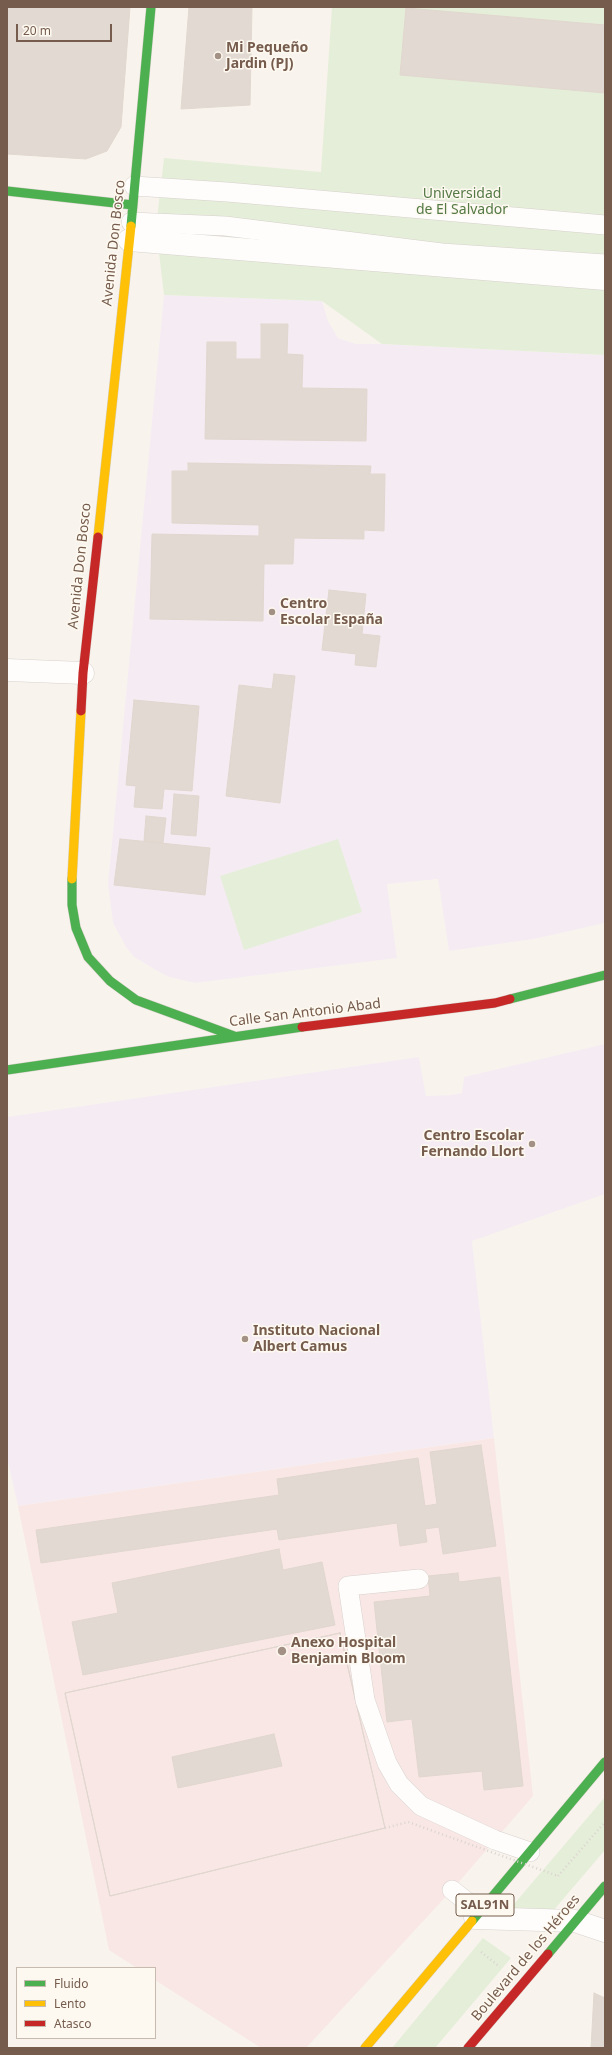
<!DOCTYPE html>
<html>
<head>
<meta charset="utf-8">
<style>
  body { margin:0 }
  #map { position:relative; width:612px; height:2055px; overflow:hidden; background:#f8f4ed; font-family:"Noto Sans",sans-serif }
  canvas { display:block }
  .frame { position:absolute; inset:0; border:8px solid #755c4d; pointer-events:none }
  .legend { position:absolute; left:16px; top:1967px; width:140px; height:72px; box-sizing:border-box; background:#fef9f0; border:1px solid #c7baaf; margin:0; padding:5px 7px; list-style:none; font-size:12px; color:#755c4d }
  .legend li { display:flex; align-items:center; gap:8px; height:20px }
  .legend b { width:20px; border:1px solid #c7baaf }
  .scale { position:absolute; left:16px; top:24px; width:96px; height:18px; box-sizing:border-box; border:2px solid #755c4d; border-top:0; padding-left:5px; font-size:12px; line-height:14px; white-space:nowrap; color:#755c4d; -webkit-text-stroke:3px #fef9f0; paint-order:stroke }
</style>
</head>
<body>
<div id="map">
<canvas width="612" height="2055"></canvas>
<div class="frame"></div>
<ul class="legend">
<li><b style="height:5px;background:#4caf50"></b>Fluido</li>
<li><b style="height:5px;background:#ffc107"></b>Lento</li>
<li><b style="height:5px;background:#c62828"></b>Atasco</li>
</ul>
<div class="scale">20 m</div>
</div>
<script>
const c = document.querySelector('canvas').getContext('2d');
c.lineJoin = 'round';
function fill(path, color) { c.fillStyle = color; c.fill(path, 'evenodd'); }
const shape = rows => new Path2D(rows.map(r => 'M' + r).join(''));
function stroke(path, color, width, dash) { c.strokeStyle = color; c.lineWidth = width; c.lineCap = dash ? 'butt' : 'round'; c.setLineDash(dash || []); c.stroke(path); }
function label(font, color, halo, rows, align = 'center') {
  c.font = font + ' "Noto Sans",sans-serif'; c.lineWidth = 3; c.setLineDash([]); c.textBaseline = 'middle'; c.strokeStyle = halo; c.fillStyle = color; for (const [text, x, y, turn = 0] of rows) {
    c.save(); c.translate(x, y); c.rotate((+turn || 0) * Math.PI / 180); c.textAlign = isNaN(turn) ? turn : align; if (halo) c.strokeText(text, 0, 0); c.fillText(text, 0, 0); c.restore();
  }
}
fill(shape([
  [164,295,322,301,328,321,338,338,356,344,382,344,605,355,605,923,534,939,449,951,438,879,387,884,397,958,195,983,169,977,156,970,134,957,126,947,113,923,108,884],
  [605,1044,605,1194,472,1241,494,1438,18,1506,7,1458,7,1117,419,1057,426,1096,451,1095,462,1093,464,1077]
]), '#f5ecf3');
fill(shape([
  [494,1438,533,1796,452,1890,306,2048,261,2048,155,1980,155,1968,137,1968,109,1950,18,1506]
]), '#f9e7e6');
fill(shape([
  [332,7,605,7,605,355,382,344,322,301,164,295,156,228,164,158,321,172],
  [338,839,362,912,244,950,220,876],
  [605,1797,605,1850,553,1911,509,1910],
  [483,1938,511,1958,435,2048,392,2048]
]), '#e5eed9');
const building = shape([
  [7,7,130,7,121,127,107,151,86,159,7,154,7,7],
  [189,7,252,7,250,105,181,109,189,7],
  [406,8,605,25,605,93,400,75,406,8],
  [261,324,288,324,287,354,303,355,302,388,367,389,366,441,205,439,207,342,236,342,236,359,261,359,261,324],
  [188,463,371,466,370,474,385,474,384,531,364,530,364,539,294,538,293,564,264,564,263,621,150,619,152,534,259,536,259,525,172,523,172,471,188,471,188,463],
  [329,590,366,594,362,634,380,636,376,667,355,665,356,654,322,650,329,590],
  [274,674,295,676,280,803,226,796,239,685,272,689,274,674],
  [134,700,199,706,192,791,164,789,162,809,134,807,136,786,126,785,134,700],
  [174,794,199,796,196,836,171,834,174,794],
  [146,816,166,818,163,843,144,841,146,816],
  [120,839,210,848,205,895,114,885,120,839],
  [481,1445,496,1546,443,1554,439,1527,425,1529,427,1542,400,1546,397,1523,279,1540,277,1529,41,1563,36,1530,279,1495,277,1479,418,1458,425,1506,437,1504,430,1452,481,1445],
  [279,1549,283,1570,322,1562,335,1625,83,1675,72,1622,118,1613,112,1583,279,1549],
  [458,1573,459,1582,500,1577,523,1786,484,1790,482,1771,419,1777,412,1719,387,1722,374,1602,430,1596,428,1576,458,1573],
  [340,1633,385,1828,110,1896,65,1693,340,1633],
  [274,1734,282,1766,178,1788,172,1757,274,1734],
  [340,1633,385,1828,110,1896,65,1693,340,1633],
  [594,1993,605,1998,605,2048,591,2048,594,1993]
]);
fill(building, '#e2dad2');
stroke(building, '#e1d7cf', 1);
const lane = shape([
  [134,186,227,192,605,225],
  [131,222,225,226,442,253,605,264],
  [419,1579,348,1586,365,1700,387,1763,399,1784,421,1806,495,1840,530,1852],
  [452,1890,480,1912]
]);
const street = shape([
  [129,240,605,279],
  [7,670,83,673],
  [475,1918,575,1921,605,1931]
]);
const fast = shape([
  [7,191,133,205],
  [131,226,151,7],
  [72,879,72,905,76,928,88,957,110,981,136,1000,234,1036],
  [510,999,605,975],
  [7,1070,302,1027],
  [472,1921,605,1762],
  [548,1954,605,1886]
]);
const slow = shape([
  [98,537,131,226],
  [72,879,81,711],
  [365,2048,472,1921]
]);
const jam = shape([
  [81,711,83,673,98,537],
  [302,1027,495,1003,510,999],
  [468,2048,548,1954]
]);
stroke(lane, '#d7d1cb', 20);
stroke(street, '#d7d1cb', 23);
stroke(fast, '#d7d0c9', 10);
stroke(slow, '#d7d0c9', 10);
stroke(jam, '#d7d0c9', 10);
stroke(shape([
  [558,1876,605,1822],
  [481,1952,500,1967]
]), '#dad3cf', 2.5, [1, 3]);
stroke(lane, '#fefdfc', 19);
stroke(street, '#fefdfc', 22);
stroke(fast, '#4caf50', 9);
stroke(slow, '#ffc107', 9);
stroke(jam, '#c62828', 9);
stroke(shape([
  [385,1828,408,1822,558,1876]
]), '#dad3cf', 2.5, [1, 3]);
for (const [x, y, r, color] of [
  [218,56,4,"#a39185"],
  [272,612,4,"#a39185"],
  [532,1144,4,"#a39185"],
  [245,1339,4,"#a39185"],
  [282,1651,5,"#a39185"]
]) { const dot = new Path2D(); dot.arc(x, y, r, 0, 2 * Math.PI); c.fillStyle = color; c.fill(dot); stroke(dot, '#fef9f0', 1.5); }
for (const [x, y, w] of [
  [485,1905,58]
]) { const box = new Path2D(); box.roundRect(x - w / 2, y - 11, w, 22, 3); c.fillStyle = '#fef9f0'; c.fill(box); stroke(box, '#755c4d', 1); }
label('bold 13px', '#755c4d', null, [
  ["SAL91N",485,1905]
]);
label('bold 14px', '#755c4d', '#fef9f0', [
  ["Mi Pequeño",226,48],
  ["Jardin (PJ)",226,64],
  ["Centro",280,604],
  ["Escolar España",280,620],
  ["Centro Escolar",524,1136,"right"],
  ["Fernando Llort",524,1152,"right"],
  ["Instituto Nacional",253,1331],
  ["Albert Camus",253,1347],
  ["Anexo Hospital",291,1643],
  ["Benjamin Bloom",291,1659]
], 'left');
label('14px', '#547a46', '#fef9f0', [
  ["Universidad",462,194],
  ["de El Salvador",462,210]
]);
label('14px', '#755c4d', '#fef9f0', [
  ["Avenida Don Bosco",114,243,-84],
  ["Avenida Don Bosco",80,566,-84],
  ["Calle San Antonio Abad",305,1013,-7],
  ["Boulevard de los Héroes",526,1958,-50]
]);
</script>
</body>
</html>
